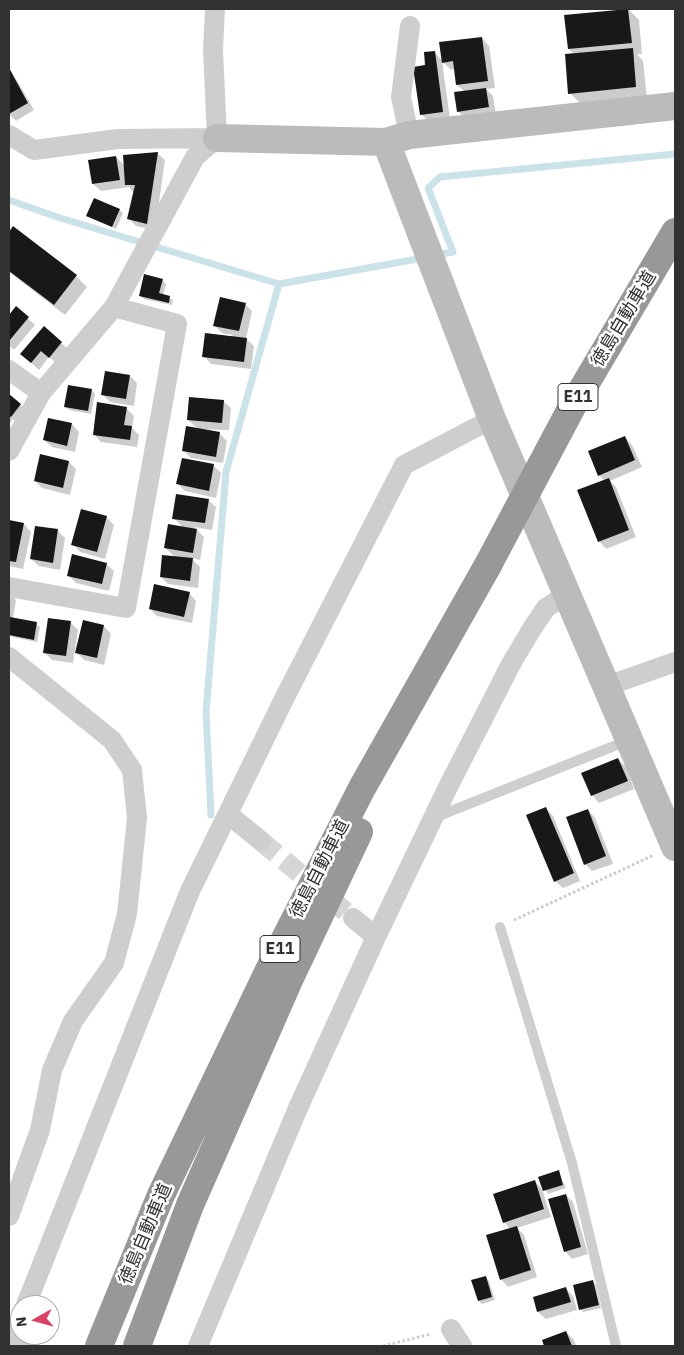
<!DOCTYPE html>
<html>
<head>
<meta charset="utf-8">
<style>
  body { margin:0 }
  #map { position:relative; width:684px; height:1355px; overflow:hidden; background:#fff; font-family:"IBM Plex Sans",sans-serif }
  canvas { display:block }
  .frame { position:absolute; inset:0; border:10px solid #313131; pointer-events:none }
  .north { position:absolute; left:10px; top:1295px; width:50px; height:50px; box-sizing:border-box; background:#fff; border:1px solid #adadad; border-radius:50%; rotate:263deg; font-size:14px; font-weight:700; line-height:20px; text-align:center; color:#313131 }
  .north::after { content:''; display:block; margin:auto; width:18px; height:22px; background:#db4065; clip-path:polygon(50% 0,100% 100%,50% 72%,0 100%) }
</style>
</head>
<body>
<div id="map">
<canvas width="684" height="1355"></canvas>
<div class="frame"></div>
<div class="north">N</div>
</div>
<script>
const c = document.querySelector('canvas').getContext('2d');
c.lineJoin = 'round';
function fill(path, color) { c.fillStyle = color; c.fill(path, 'evenodd'); }
const shape = rows => new Path2D(rows.map(r => 'M' + r).join(''));
function stroke(path, color, width, dash) { c.strokeStyle = color; c.lineWidth = width; c.lineCap = dash ? 'butt' : 'round'; c.setLineDash(dash || []); c.stroke(path); }
function label(font, color, halo, rows, align = 'center') {
  c.font = font + ' "IBM Plex Sans","Noto Sans JP",sans-serif'; c.lineWidth = 5; c.setLineDash([]); c.textBaseline = 'middle'; c.strokeStyle = halo; c.fillStyle = color; for (const [text, x, y, turn = 0] of rows) {
    c.save(); c.translate(x, y); c.rotate((+turn || 0) * Math.PI / 180); c.textAlign = isNaN(turn) ? turn : align; if (halo) c.strokeText(text, 0, 0); c.fillText(text, 0, 0); c.restore();
  }
}
fill(shape([
  [628,9,639,20,642,54,637,54,643,61,647,98,581,104,570,93,575,55,569,49],
  [482,38,489,46,495,88,486,89,493,96,496,115,466,119,458,111,465,92,457,85,455,69,451,70,442,61,450,119,429,122,421,114,427,66,434,52,443,61],
  [9,67,34,110,16,121,9,114],
  [157,153,165,160,155,230,136,226,129,219,133,192,129,187,101,191,93,184,116,157,125,166],
  [119,210,123,213,116,229,88,215],
  [13,228,76,276,87,287,65,315,9,272,9,234],
  [162,280,166,284,163,295,173,300,172,305,144,299,140,295],
  [245,304,252,311,246,339,254,346,251,369,211,364,204,356,233,335,222,333,214,325],
  [16,308,35,325,14,350,9,345,9,317],
  [44,328,69,350,57,364,49,357,39,370,22,354],
  [130,376,137,383,134,406,110,402,102,394],
  [91,390,95,394,91,414,69,410,66,407],
  [9,395,28,412,19,424,13,419,9,424],
  [223,401,231,408,229,430,198,429,188,420],
  [126,408,134,416,132,428,139,435,137,447,101,442,94,434],
  [72,424,79,432,75,452,52,447,44,440],
  [219,433,227,441,223,463,191,458,183,450],
  [625,437,632,445,642,467,610,481,616,487,636,537,606,549,599,541,605,481,599,475],
  [183,459,214,466,221,473,216,498,185,491,178,484],
  [69,462,76,469,70,495,42,488,35,481],
  [208,500,216,507,212,530,194,527,204,537,200,560,191,558,200,567,198,588,168,584,161,577,175,557,165,548,183,528,174,518],
  [106,517,114,525,105,559,80,552,73,544],
  [9,521,24,524,31,532,23,569,9,566],
  [36,527,58,531,65,538,60,570,39,566,31,559],
  [106,564,114,571,109,591,76,583,68,575],
  [9,592,16,600,13,619,36,624,40,627,37,642,12,637,9,634],
  [189,593,196,601,192,623,157,616,150,609],
  [70,622,78,630,73,663,52,660,45,653],
  [84,622,104,626,111,634,104,665,84,660,77,653],
  [618,759,626,767,634,789,599,803,592,795],
  [545,808,553,816,580,881,563,888,555,881],
  [588,810,595,818,613,864,592,871,585,864],
  [558,1171,566,1188,548,1194,539,1177],
  [535,1182,542,1189,551,1217,517,1228,524,1235,537,1277,508,1287,501,1279,510,1229,504,1222],
  [566,1195,573,1202,588,1254,572,1259,565,1251],
  [485,1277,489,1281,495,1300,482,1304,479,1301],
  [593,1282,596,1285,601,1308,583,1312,580,1309],
  [565,1288,573,1296,577,1310,546,1319,538,1312],
  [566,1332,574,1340,576,1346,545,1346,543,1340]
]), '#0003');
stroke(shape([
  [9,200,57,217,279,284,423,258],
  [436,255,453,252,428,188,440,177,675,154],
  [211,815,206,712,226,472,279,284]
]), '#cbe2e9', 7);
fill(shape([
  [628,9,632,43,568,49,564,15],
  [482,37,488,81,456,85,453,61,442,63,439,42],
  [633,48,636,87,568,94,565,54],
  [435,51,443,112,420,115,413,67,425,65,424,52],
  [9,68,28,103,9,114],
  [486,88,489,107,457,112,454,92],
  [158,152,147,224,127,219,135,185,125,185,123,155],
  [116,156,120,180,92,184,88,160],
  [94,198,120,209,112,227,86,216],
  [13,226,77,275,54,305,9,271,9,232],
  [144,274,163,279,159,293,170,296,169,303,139,296],
  [220,297,246,303,239,331,213,326],
  [16,306,29,317,9,341,9,315],
  [44,326,62,342,49,358,41,351,31,363,20,354],
  [205,333,247,338,244,362,202,357],
  [105,371,130,375,126,399,101,395],
  [68,385,92,389,88,411,64,407],
  [9,394,21,404,11,417,9,416],
  [189,397,224,400,222,423,187,420],
  [97,402,127,407,124,425,132,426,130,440,93,435],
  [48,418,72,423,67,446,43,440],
  [186,426,220,432,216,457,182,451],
  [625,436,635,460,598,476,588,451],
  [40,454,69,461,63,488,34,481],
  [182,458,214,464,209,491,176,484],
  [609,478,629,530,598,542,577,490],
  [176,494,209,499,205,523,172,519],
  [81,509,107,516,97,552,71,545],
  [9,520,24,523,16,562,9,561],
  [168,524,197,529,193,553,164,548],
  [35,526,58,529,53,563,30,559],
  [72,554,107,563,102,584,67,576],
  [162,555,193,558,190,581,160,577],
  [154,584,190,592,184,617,149,609],
  [10,617,37,622,34,640,9,635],
  [48,618,71,621,66,656,43,653],
  [83,620,104,625,97,658,75,653],
  [618,758,628,781,591,796,581,773],
  [546,807,574,873,554,882,526,815],
  [588,809,606,856,584,865,566,817],
  [559,1170,563,1185,543,1191,538,1177],
  [535,1180,544,1209,503,1223,493,1194],
  [566,1194,581,1247,564,1252,548,1199],
  [517,1226,531,1270,500,1280,486,1235],
  [486,1276,492,1297,478,1301,471,1280],
  [593,1280,599,1305,579,1310,573,1285],
  [566,1287,571,1302,537,1312,533,1297],
  [566,1331,572,1346,544,1346,542,1340]
]), '#181818');
stroke(shape([
  [261,841,353,918]
]), '#d6d6d6', 20, [20, 10]);
stroke(shape([
  [514,920,654,855],
  [383,1346,431,1334]
]), '#cbcbcb', 3, [2.5, 2.5]);
stroke(shape([
  [436,817,629,740],
  [500,927,572,1163,616,1346]
]), '#cecece', 10);
stroke(shape([
  [215,9,213,50,217,138],
  [9,135,34,150,118,139,217,138],
  [409,135,401,97,410,26],
  [9,370,41,393],
  [9,451,41,393,114,307,195,157,217,138],
  [9,587,126,608,177,324,114,307],
  [9,657,112,740,132,770,137,818,127,914,114,963,73,1021,52,1070,40,1130,9,1216],
  [607,686,675,662],
  [228,814,261,841],
  [353,918,376,937],
  [26,1305,190,891,285,697,404,465,492,419],
  [451,1329,462,1346],
  [9,1331,13,1338,30,1346],
  [10,1346,20,1320],
  [198,1346,298,1108,376,937,447,789,511,664,533,627,546,608,567,594]
]), '#cecece', 20);
stroke(shape([
  [217,138,386,142,409,135,675,106],
  [386,142,492,419,675,847]
]), '#bbb', 28);
stroke(shape([
  [99,1346,161,1195,269,970,362,788,488,565],
  [137,1346,190,1205,289,980,359,832]
]), '#989898', 28);
stroke(shape([
  [488,565,573,405,675,232]
]), '#989898', 28);
for (const [x, y, w] of [
  [578,397,40],
  [280,949,40]
]) { const box = new Path2D(); box.roundRect(x - w / 2, y - 13.5, w, 27, 4); c.fillStyle = '#fff'; c.fill(box); stroke(box, '#313131', 1); }
label('bold 16px', '#313131', null, [
  ["E11",578,397],
  ["E11",280,949]
]);
label('18px', '#313131', '#fff', [
  ["徳島自動車道",624,319,-59],
  ["徳島自動車道",320,869,-63],
  ["徳島自動車道",146,1234,-67]
]);
</script>
</body>
</html>
